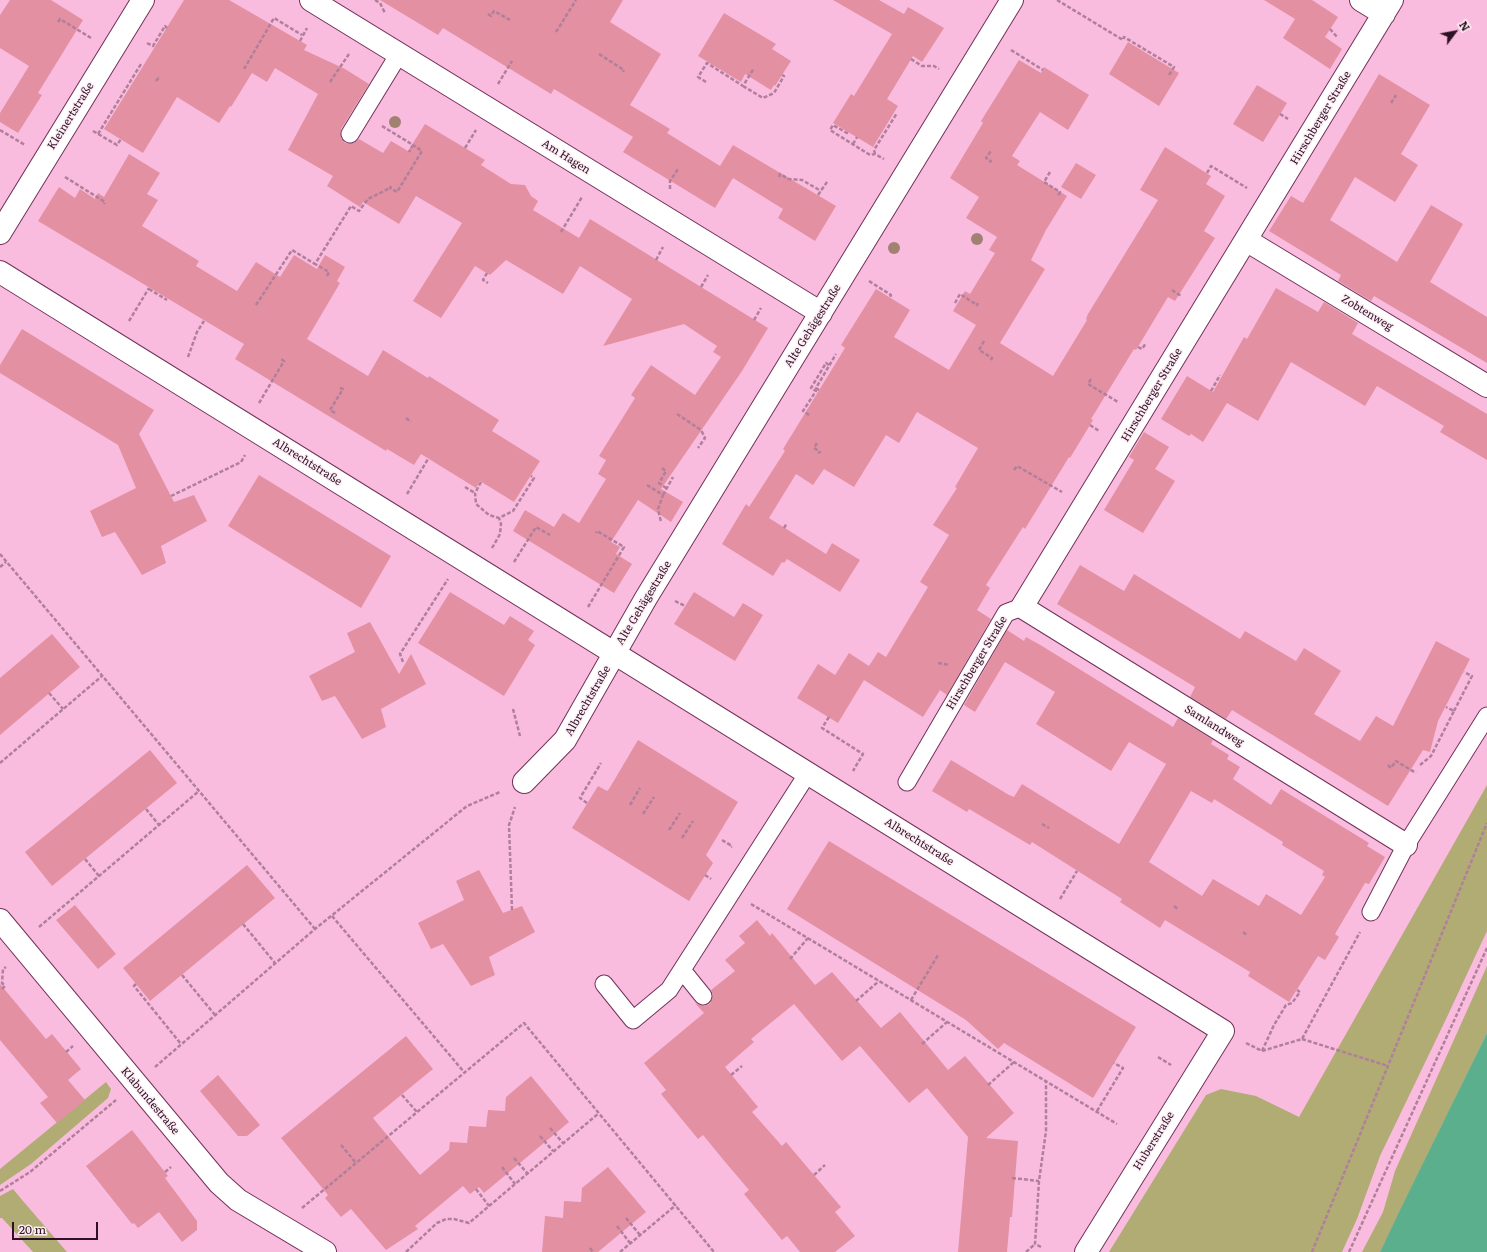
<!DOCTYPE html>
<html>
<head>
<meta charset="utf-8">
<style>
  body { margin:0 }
  #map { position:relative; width:1487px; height:1252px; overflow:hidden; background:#fabcde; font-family:Literata,serif }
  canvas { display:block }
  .north { position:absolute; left:1435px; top:12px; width:40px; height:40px; -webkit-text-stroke:3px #fdedf5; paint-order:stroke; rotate:58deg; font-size:11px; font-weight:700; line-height:16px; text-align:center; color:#2d1223 }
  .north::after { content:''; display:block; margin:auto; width:14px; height:18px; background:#2d1223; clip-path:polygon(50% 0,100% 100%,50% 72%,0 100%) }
  .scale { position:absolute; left:12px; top:1222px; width:86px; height:18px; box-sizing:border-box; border:2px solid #2d1223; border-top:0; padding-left:5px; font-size:12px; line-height:14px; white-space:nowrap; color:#2d1223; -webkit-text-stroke:3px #fdedf5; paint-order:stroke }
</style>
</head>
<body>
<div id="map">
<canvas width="1487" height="1252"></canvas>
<div class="north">N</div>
<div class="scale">20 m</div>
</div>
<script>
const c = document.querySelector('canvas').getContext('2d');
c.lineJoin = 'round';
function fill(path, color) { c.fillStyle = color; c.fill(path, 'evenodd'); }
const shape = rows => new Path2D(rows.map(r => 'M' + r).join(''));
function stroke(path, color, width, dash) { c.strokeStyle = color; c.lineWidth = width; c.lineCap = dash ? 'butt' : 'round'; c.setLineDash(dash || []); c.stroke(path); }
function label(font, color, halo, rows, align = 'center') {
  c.font = font + ' Literata,serif'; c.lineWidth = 3; c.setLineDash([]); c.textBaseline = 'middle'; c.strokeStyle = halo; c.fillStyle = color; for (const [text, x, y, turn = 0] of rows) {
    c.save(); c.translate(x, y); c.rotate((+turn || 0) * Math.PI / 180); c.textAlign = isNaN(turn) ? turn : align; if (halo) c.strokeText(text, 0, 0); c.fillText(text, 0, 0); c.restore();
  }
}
fill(shape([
  [1487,785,1487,931,1447,1017,1380,1156,1357,1219,1342,1252,1109,1252,1206,1095,1221,1089,1256,1096,1299,1117],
  [1487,966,1487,1033,1380,1252,1362,1252,1383,1212,1395,1171],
  [106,1082,111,1089,108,1098,31,1164,0,1185,0,1169],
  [13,1189,23,1201,67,1252,33,1252,2,1218,0,1218,0,1196]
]), '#b0ac74');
fill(shape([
  [1487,1033,1487,1252,1380,1252,1402,1206]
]), '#5baf8c');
fill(shape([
  [10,0,51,0,83,20,38,93,42,95,18,133,0,122,0,113,29,66,0,48,0,15],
  [184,0,229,0,307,45,304,50,345,69,369,84,341,129,341,138,345,143,354,143,359,139,383,153,391,141,408,151,425,124,485,160,481,165,511,184,525,185,531,196,538,201,533,210,579,238,590,219,768,328,742,371,661,489,683,502,671,522,638,500,611,542,620,547,616,554,632,564,614,593,513,531,525,510,554,527,563,513,579,523,606,479,598,474,606,460,599,456,635,398,631,395,651,365,695,395,721,357,713,352,717,346,684,324,603,346,632,299,580,266,563,294,506,260,490,275,475,266,441,318,413,301,462,223,416,196,399,224,363,202,360,207,327,186,333,176,288,150,318,94,275,68,267,82,252,73,231,107,230,106,219,123,177,97,143,153,104,129],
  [380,0,623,0,610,22,661,54,630,105,670,129,667,133,720,166,733,145,836,206,815,241,778,218,783,209,733,178,715,208,623,152,633,137,554,89,551,94,443,28,438,35],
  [833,0,879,0,904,14,908,7,944,28,922,62,913,56,887,99,898,106,873,147,833,123,851,94,854,96,892,34],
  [1264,0,1312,0,1338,17,1325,37,1342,49,1330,69,1283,38,1295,19],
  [724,13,776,44,772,49,791,61,775,86,774,85,771,90,745,74,741,82,698,56],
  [1128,42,1179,73,1159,106,1109,74],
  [1019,60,1041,73,1044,67,1089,95,1068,130,1040,112,1012,156,1020,161,1017,165,1067,196,1046,230,1031,260,1045,269,1000,343,1053,376,1087,320,1086,319,1088,314,1158,200,1140,190,1165,147,1211,176,1206,184,1225,196,1204,231,1215,238,1175,301,1168,297,1136,350,1134,349,1091,419,1093,420,1070,458,1069,457,1025,529,1023,527,986,585,990,588,977,610,991,619,947,695,940,690,923,717,864,680,838,723,797,698,818,664,835,675,849,653,869,666,878,652,886,657,928,587,920,582,949,535,933,525,957,488,955,487,978,448,917,412,899,443,886,435,854,487,824,469,813,485,796,474,769,518,826,554,832,543,860,560,840,592,787,559,784,563,782,562,773,576,722,544,746,504,749,507,785,451,783,449,845,348,841,345,876,289,910,310,894,337,949,370,976,325,953,311,965,291,970,294,995,253,989,250,997,237,966,218,979,197,950,178,983,123,981,121],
  [1379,74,1430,105,1401,154,1418,165,1395,202,1355,177,1330,220,1397,262,1431,205,1463,224,1430,282,1487,317,1487,363,1374,296,1371,301,1338,281,1341,275,1269,231,1291,196,1303,203],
  [1257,85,1287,103,1263,142,1233,124],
  [129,154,160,173,147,194,158,200,142,226,199,261,196,266,237,291,256,262,280,277,294,255,317,269,325,255,345,267,337,281,340,283,307,339,368,376,383,350,428,378,429,376,499,420,492,431,540,461,514,502,480,481,476,488,421,454,414,465,387,449,386,451,235,359,244,344,38,221,59,187,75,198,80,189,95,199,98,193,104,197],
  [1076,163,1096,175,1081,199,1061,187],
  [1276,288,1318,312,1324,302,1358,323,1352,334,1487,414,1487,460,1440,432,1444,426,1377,386,1365,406,1291,362,1258,421,1227,403,1203,442,1191,434,1189,436,1161,419,1187,376,1213,392,1244,337,1247,339],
  [22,329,154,410,139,434,174,502,194,495,207,521,161,546,166,563,142,575,115,532,102,537,90,511,136,488,118,445,0,373,0,365],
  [1144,432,1169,447,1155,469,1175,481,1143,533,1104,510,1134,460,1129,457],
  [259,475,391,556,361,608,228,526],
  [1080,565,1124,591,1134,574,1240,639,1245,631,1296,661,1304,648,1341,671,1314,714,1360,741,1376,716,1393,726,1436,641,1470,659,1438,721,1430,752,1423,750,1388,806,1232,710,1226,719,1190,697,1195,687,1057,604],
  [450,592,504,625,510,616,534,631,528,640,535,645,504,696,418,643],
  [694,592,734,617,743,603,763,615,735,661,674,624],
  [370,622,399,674,411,654,426,684,381,709,386,727,362,739,335,696,322,701,309,676,355,652,347,633],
  [1007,630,1024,641,1026,637,1042,646,1173,727,1178,718,1213,740,1211,744,1229,755,1227,759,1240,767,1233,779,1271,805,1281,789,1369,843,1367,846,1385,857,1369,884,1365,883,1335,934,1339,937,1325,960,1318,956,1289,1002,1248,976,1250,972,1165,920,1160,928,1120,902,1122,899,1032,842,1030,845,969,809,967,812,932,791,951,760,1009,795,1014,797,1022,784,1119,844,1166,764,1129,742,1111,771,1036,724,1055,692,1005,662,975,712,964,705],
  [1191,791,1212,803,1214,799,1283,842,1282,845,1324,871,1322,875,1325,877,1301,915,1266,894,1259,906,1213,879,1202,896,1149,862],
  [52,634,80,667,0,735,0,678],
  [638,740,738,802,706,855,713,863,689,901,572,828,598,786,607,791,609,789],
  [150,750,177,783,52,886,25,852],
  [829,841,1136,1027,1093,1098,1004,1043,998,1049,966,1020,787,909],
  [247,865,275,898,150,1001,123,968],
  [479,870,503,913,522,906,535,932,489,957,495,975,471,986,443,944,431,949,418,923,464,900,456,881],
  [75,905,116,954,98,969,56,920],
  [757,920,770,936,772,933,815,985,832,972,881,1028,900,1012,948,1070,965,1056,1014,1113,986,1138,1018,1141,1012,1217,1010,1217,1007,1252,958,1252,968,1137,927,1088,909,1103,860,1046,842,1061,794,1004,751,1039,754,1042,725,1067,758,1107,752,1112,782,1146,786,1142,841,1207,835,1212,855,1236,835,1252,800,1252,787,1236,782,1240,744,1194,749,1190,726,1163,703,1135,698,1139,661,1094,666,1090,644,1063,704,1013,695,1003,704,1006,710,1004,713,995,711,990,735,971,725,960,745,943,739,936],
  [0,984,46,1039,52,1034,81,1069,68,1080,85,1100,57,1123,40,1103,48,1097,0,1040],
  [406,1036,433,1069,373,1118,420,1175,449,1150,450,1142,467,1143,469,1126,486,1127,488,1110,505,1111,506,1097,531,1076,569,1122,484,1193,479,1187,470,1194,463,1186,415,1226,418,1229,386,1250,351,1209,341,1217,325,1198,328,1195,281,1138],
  [218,1075,260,1125,247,1136,238,1136,200,1091],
  [132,1130,168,1176,165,1178,197,1221,197,1230,182,1242,159,1212,138,1228,134,1223,132,1224,86,1166],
  [608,1167,646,1212,598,1252,542,1252,545,1216,563,1218,564,1201,581,1202,582,1188]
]), '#e390a3');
const lane = shape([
  [350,134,399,54],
  [907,782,1006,613,1022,607],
  [1371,912,1406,845,1487,716],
  [682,970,703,996],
  [604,984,633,1020,669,990,808,773]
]);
const street = shape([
  [311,0,821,313],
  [1361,0,1384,14],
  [1392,0,1022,607,1406,845],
  [0,233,143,0],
  [1246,240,1487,386],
  [0,272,1223,1031,1086,1252],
  [524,782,565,740,646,598,1012,0],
  [0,920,219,1183,238,1200,325,1252]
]);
stroke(lane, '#723259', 19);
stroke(street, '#723259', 24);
stroke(shape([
  [375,0,380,3,385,13],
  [1057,0,1123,40,1124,37,1174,67,1169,75],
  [488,14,491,16,494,11,510,20],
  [58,22,60,19,91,38],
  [1330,29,1338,38],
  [556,32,576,0],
  [300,41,307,28],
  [147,43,153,46,165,26,167,28],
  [1011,50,1043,70],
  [599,54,624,70,623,72],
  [911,59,922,66,934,66,939,69],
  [244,69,274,18,302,35],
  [156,81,160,76],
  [330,82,349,54],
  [706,82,698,77,707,63,743,86,754,68],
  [498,84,512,61],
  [743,86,763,98,774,93,784,76,782,75],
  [1391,103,1396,95],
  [1280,114,1288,119],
  [382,126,413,145,409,152],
  [0,130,25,145],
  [93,131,117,145,121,139],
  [847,132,847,133,833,125,830,130,870,155,875,154,884,159],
  [98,134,141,64],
  [853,144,857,137],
  [465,148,476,130],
  [875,154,874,150,897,113],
  [989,162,991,161,986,158,991,151],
  [1050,172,1044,182,1060,192,1058,196],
  [1207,173,1211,166,1247,188],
  [65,177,105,202,104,204],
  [779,177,780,174,789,179,802,180,821,191],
  [391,186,390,188,397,192,422,151,413,145],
  [670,189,670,181,678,169],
  [818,195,827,182],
  [561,232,582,197],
  [656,260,663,247],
  [487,273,483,280,488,283],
  [327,276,329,272,315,264,351,206,359,211,368,199,390,188],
  [869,281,891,295,890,297],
  [701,287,708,275],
  [149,289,167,300],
  [1172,290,1181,296],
  [955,303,960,294,977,305,978,303],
  [256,305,292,250,315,264],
  [754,320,761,308],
  [129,321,149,288],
  [984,341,979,350,992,358,990,362],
  [1138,347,1142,349,1146,343],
  [188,357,197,332,204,321],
  [1091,379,1088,384,1118,402],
  [819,390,816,388,836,354],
  [1211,391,1220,375],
  [259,403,284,361,281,359],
  [335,413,330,410,343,389,340,388],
  [677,414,701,430,705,438,698,448],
  [809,415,803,411,816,391,811,388,826,363,829,365],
  [406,418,411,422],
  [1090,425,1099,431],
  [817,443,814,448,820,452,818,453],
  [662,468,666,471,659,483,666,488],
  [1014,470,1017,466,1062,492],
  [481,482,475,493,476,504,489,515,499,518,513,511,534,478,531,476],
  [647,485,663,495,658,509,661,522],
  [465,487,475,493],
  [407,494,428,459],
  [663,495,673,477],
  [171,496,241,462,245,455],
  [784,528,787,523],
  [492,548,500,534,501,524,499,518],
  [0,554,315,929],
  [514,562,536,527,550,535],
  [0,567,6,562],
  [675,601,685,606],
  [588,607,624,547,597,531,596,533],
  [403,662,400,654,448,579],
  [938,663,949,665],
  [49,693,63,709],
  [513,709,520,736],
  [1454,711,1472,676,1464,672],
  [829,717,822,728,863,754,853,771],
  [0,763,102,676],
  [1388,765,1391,768,1396,761,1416,773],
  [1420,765,1431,756,1454,711,1446,707],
  [587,803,580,798,601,763],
  [630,805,640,788],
  [146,809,159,825],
  [643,814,654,797],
  [1042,824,1049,828],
  [669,830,680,813],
  [682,838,693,821],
  [722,840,732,846,731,847],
  [85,859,99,876],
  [705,875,711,879],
  [1060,899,1077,871],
  [751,904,1117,1124],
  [1174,906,1178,909],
  [512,910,509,825,515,807],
  [332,916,464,1072],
  [243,924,275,963],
  [39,927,199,791],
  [1243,932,1247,935],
  [790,959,808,938],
  [182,975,215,1015],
  [136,984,134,986,181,1044],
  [2,989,5,986,2,983,3,969,6,967],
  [911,1000,938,955],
  [856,1001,879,981],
  [1302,1039,1388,1066],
  [1246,1043,1262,1051,1302,1039,1360,932],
  [922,1044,947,1022],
  [1262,1051,1274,1025,1286,1005,1292,1003,1300,992,1297,990],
  [66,1052,73,1046],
  [1158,1057,1171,1065],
  [155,1067,315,929,467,806,500,792],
  [731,1075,742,1066],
  [988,1085,1014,1062],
  [402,1095,417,1112],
  [1097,1111,1123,1068,1114,1063],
  [550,1128,563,1143],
  [540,1136,553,1151],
  [341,1145,356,1163],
  [514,1158,527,1173],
  [502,1167,515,1184],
  [165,1172,171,1167],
  [814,1175,825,1165],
  [1012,1178,1039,1181],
  [476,1189,489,1206],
  [0,1191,30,1172,116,1100],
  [302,1208,524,1023,714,1252],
  [626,1218,640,1235],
  [617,1226,630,1243],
  [1041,1247,1035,1244,1039,1181,1046,1131,1046,1082],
  [590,1248,593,1252],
  [406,1252,437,1223,446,1219,454,1219,469,1223,599,1113],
  [620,1252,676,1205],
  [1026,1252,1035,1244],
  [1312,1252,1487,823],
  [1349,1252,1487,948]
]), '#b07f9b', 2.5, [4, 2]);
stroke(lane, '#fff', 17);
stroke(street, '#fff', 22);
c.fillStyle = '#a18272';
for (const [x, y] of [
  [395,122],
  [977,239],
  [894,248]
]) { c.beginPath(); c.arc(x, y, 6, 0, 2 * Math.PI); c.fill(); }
label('11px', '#2d1223', '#fdedf5', [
  ["Kleinertstraße",71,116,-58],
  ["Hirschberger Straße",1321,118,-59],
  ["Am Hagen",566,157,32],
  ["Zobtenweg",1367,313,31],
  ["Alte Gehägestraße",813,326,-58],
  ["Hirschberger Straße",1152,395,-59],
  ["Albrechtstraße",307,462,32],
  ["Alte Gehägestraße",644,603,-59],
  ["Hirschberger Straße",977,663,-59],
  ["Albrechtstraße",588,701,-60],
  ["Samlandweg",1214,726,32],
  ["Albrechtstraße",919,842,32],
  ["Klabundestraße",150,1101,50],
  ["Huberstraße",1154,1141,-58]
]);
</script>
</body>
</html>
